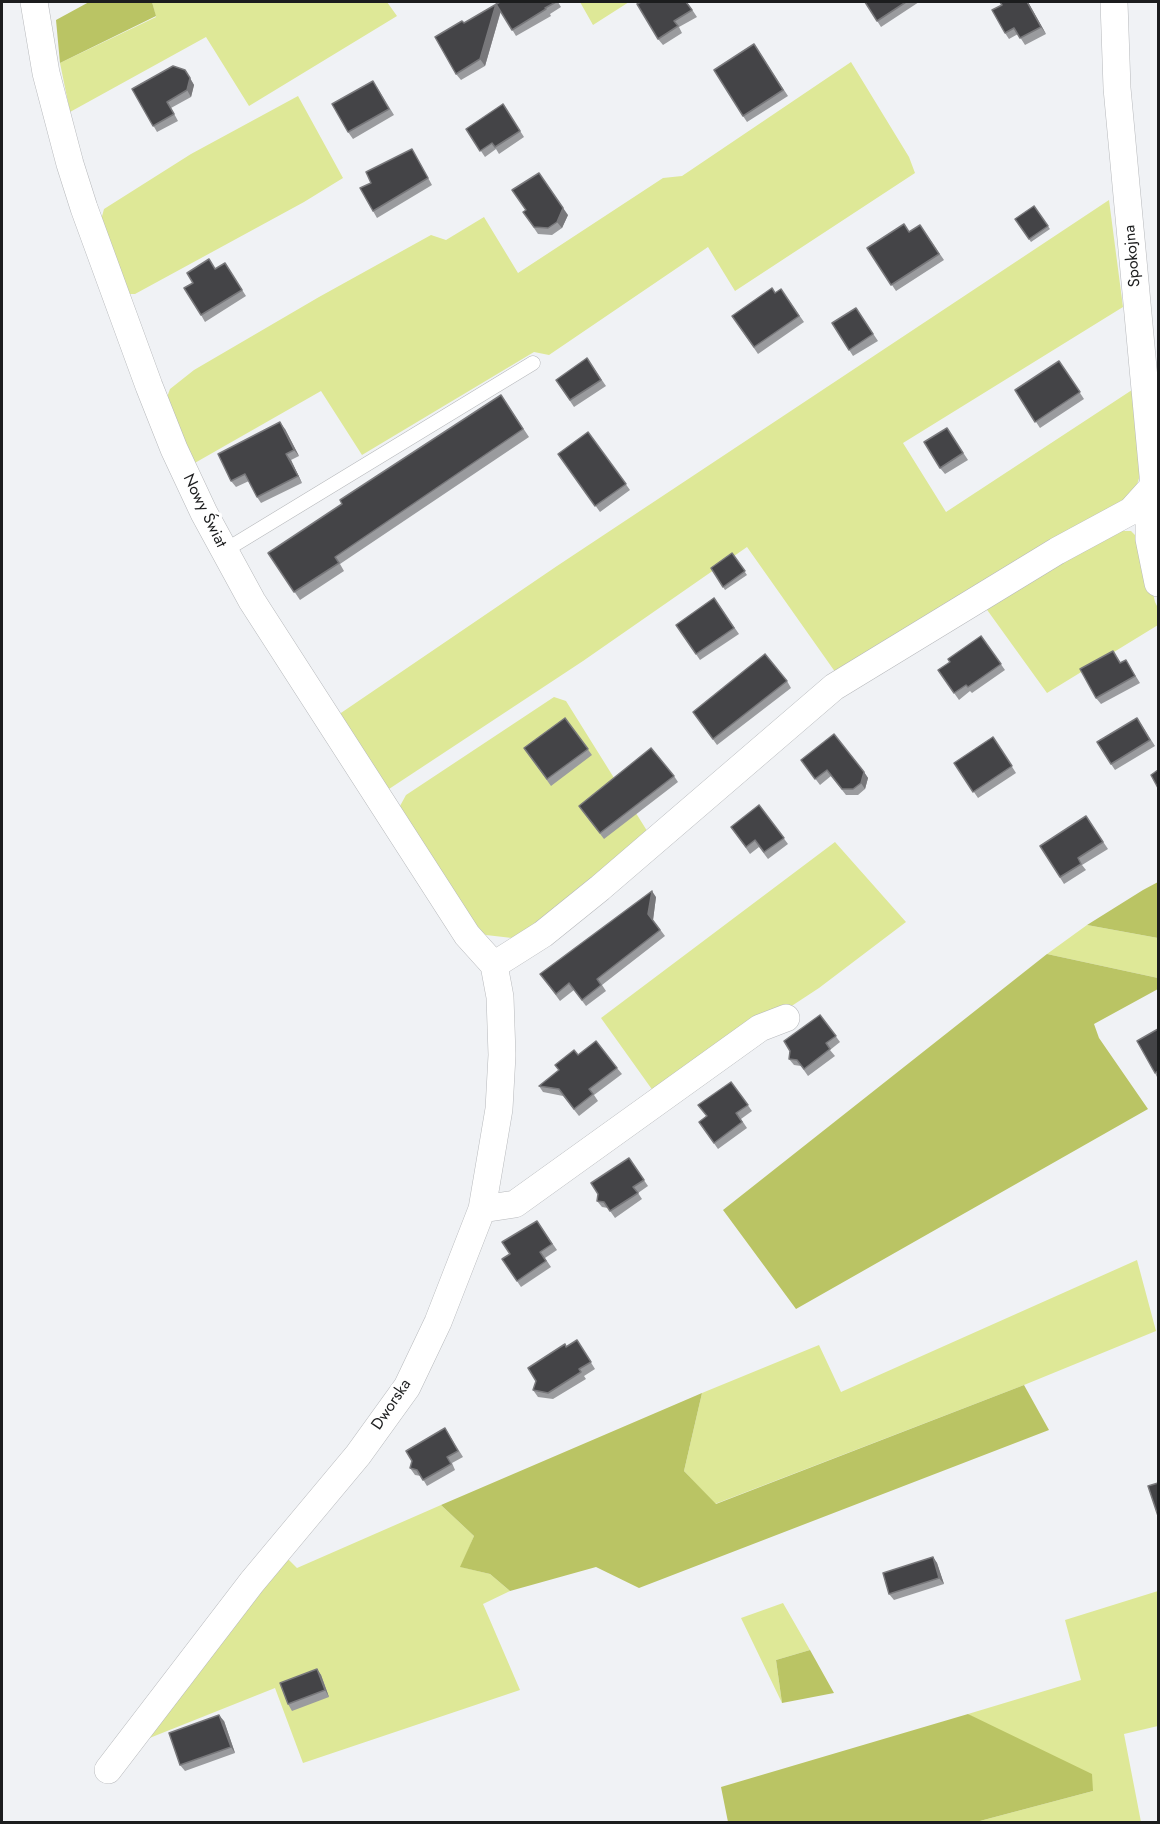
<!DOCTYPE html>
<html>
<head>
<meta charset="utf-8">
<style>
  body { margin:0 }
  #map { position:relative; width:1160px; height:1824px; overflow:hidden; background:#f0f2f5; font-family:Jost,sans-serif }
  canvas { display:block }
  .frame { position:absolute; inset:0; border:3px solid #1c1d1e; pointer-events:none }
</style>
</head>
<body>
<div id="map">
<canvas width="1160" height="1824"></canvas>
<div class="frame"></div>
</div>
<script>
const c = document.querySelector('canvas').getContext('2d');
c.lineJoin = 'round';
function fill(path, color) { c.fillStyle = color; c.fill(path, 'evenodd'); }
const shape = rows => new Path2D(rows.map(r => 'M' + r).join(''));
function stroke(path, color, width, dash) { c.strokeStyle = color; c.lineWidth = width; c.lineCap = dash ? 'butt' : 'round'; c.setLineDash(dash || []); c.stroke(path); }
function label(font, color, halo, rows, align = 'center') {
  c.font = font + ' Jost,sans-serif'; c.lineWidth = 6; c.setLineDash([]); c.textBaseline = 'middle'; c.strokeStyle = halo; c.fillStyle = color; for (const [text, x, y, turn = 0] of rows) {
    c.save(); c.translate(x, y); c.rotate((+turn || 0) * Math.PI / 180); c.textAlign = isNaN(turn) ? turn : align; if (halo) c.strokeText(text, 0, 0); c.fillText(text, 0, 0); c.restore();
  }
}
fill(shape([
  [152,2,387,2,397,16,249,106,206,37,70,112,60,63,156,17],
  [580,2,629,2,593,25],
  [851,62,909,157,915,173,735,291,708,247,549,355,534,352,362,455,321,391,193,464,166,400,170,389,194,370,319,297,431,235,446,240,484,217,518,273,663,178,682,176],
  [298,96,343,178,304,202,135,294,125,294,101,220,104,209,191,154],
  [1109,200,1123,307,903,443,946,512,1135,388,1141,472,1133,497,838,676,747,547,583,661,389,789,382,784,335,717,557,566],
  [1115,531,1131,531,1137,537,1144,554,1155,602,1158,608,1158,625,1047,693,985,607],
  [554,697,566,701,649,834,538,929,512,938,486,935,472,926,402,817,400,806,406,795],
  [835,842,906,922,819,988,656,1095,601,1018],
  [1087,925,1158,938,1158,978,1047,954],
  [1137,1260,1156,1331,1024,1385,715,1504,684,1471,702,1393,819,1345,841,1392],
  [441,1505,474,1536,461,1567,490,1574,510,1591,483,1604,520,1690,303,1763,275,1688,137,1743,287,1558,297,1568],
  [1158,1591,1158,1726,1124,1734,1141,1822,976,1822,1093,1791,968,1714,1081,1680,1065,1620],
  [783,1603,810,1650,776,1660,782,1703,741,1618]
]), '#dee897');
fill(shape([
  [89,2,152,2,156,16,60,63,56,20],
  [1158,882,1158,938,1087,925,1143,890],
  [1047,954,1158,978,1158,989,1094,1024,1099,1038,1148,1109,796,1309,723,1210],
  [1024,1385,1049,1430,639,1588,596,1567,510,1591,490,1574,460,1567,474,1536,441,1505,702,1393,684,1471,716,1504],
  [810,1650,834,1693,782,1703,776,1660],
  [968,1714,1092,1774,1093,1791,976,1822,728,1822,721,1787]
]), '#bac464');
const service = shape([
  [224,551,533,363]
]);
const minor = shape([
  [34,2,46,73,70,164,84,208,149,386,174,449,204,513,252,601,467,935,494,965],
  [1114,2,1117,88,1154,486,1149,510,1149,539,1158,583],
  [494,965,543,934,600,888,834,687,1057,551,1131,511,1158,481],
  [482,1209,515,1204,760,1028,786,1018],
  [108,1770,252,1582,358,1455,407,1387,438,1322,482,1209,499,1109,502,1055,500,997,494,965]
]);
stroke(service, '#b6b8bb', 15);
stroke(minor, '#b6b8bb', 28);
stroke(service, '#fff', 14);
stroke(minor, '#fff', 27);
fill(shape([
  [500,2,558,2,561,7,550,14,551,16,516,36,501,11,485,66,461,80,456,74,464,23],
  [687,2,697,17,679,27,682,33,663,45,658,39],
  [865,2,919,2,881,27],
  [1028,2,1046,34,1025,45,1018,34,1009,39,1005,33],
  [754,44,788,96,747,122,743,116],
  [189,76,194,85,191,97,171,108,178,121,157,132,132,89],
  [377,87,394,115,353,139,348,132],
  [503,104,524,137,499,154,496,149,485,157,466,129],
  [412,149,432,185,377,218,373,211,371,183],
  [1034,206,1050,229,1031,242,1015,219],
  [523,212,568,215,562,228,552,235,538,234],
  [920,225,944,260,896,291,867,248,910,232],
  [225,263,246,296,205,322,201,315,216,269],
  [781,289,804,322,758,354,732,316,775,293],
  [856,308,878,341,853,356,832,323],
  [587,358,606,386,574,407,556,380],
  [1059,361,1084,399,1040,428,1015,390],
  [501,395,529,437,340,564,344,571,300,600,268,553,342,504],
  [947,428,968,460,945,474,940,468],
  [285,429,299,456,291,460,302,483,261,503,257,497,249,481,236,487,231,481],
  [588,432,630,490,600,512,558,454],
  [732,553,747,575,725,590,711,568],
  [714,598,739,634,700,660,676,625],
  [981,636,1005,670,972,693,970,691,959,700,938,670,950,662],
  [1113,651,1121,663,1126,660,1140,683,1101,704,1096,698],
  [787,681,791,688,717,745,693,712],
  [565,718,592,755,551,786,524,748],
  [1141,724,1155,746,1115,770,1111,764],
  [993,737,1016,773,978,798,954,763],
  [801,760,864,772,868,778,865,789,858,795,846,795,831,776,820,785],
  [674,776,678,782,604,839,584,813],
  [759,805,788,844,768,859,759,847,750,854,731,827],
  [1086,816,1108,849,1082,865,1086,870,1064,884,1040,846],
  [656,897,653,920,665,936,602,985,606,991,586,1006,574,990,560,1001,540,974],
  [820,1015,840,1042,830,1050,835,1056,808,1076,801,1066,794,1065,789,1059],
  [1158,1029,1158,1079,1155,1073],
  [578,1055,617,1068,622,1074,594,1095,598,1101,579,1116,563,1096,543,1092,539,1086],
  [731,1082,752,1111,741,1119,747,1128,718,1149,699,1122,706,1116],
  [629,1158,648,1186,638,1193,642,1199,615,1218,608,1208,602,1207,597,1201],
  [537,1221,557,1250,545,1258,551,1267,521,1287,502,1259,510,1254],
  [577,1340,595,1369,584,1376,586,1379,553,1399,538,1397,533,1390,566,1347],
  [445,1428,463,1457,452,1463,455,1470,427,1486,421,1476,415,1475,410,1468],
  [933,1557,937,1563,944,1584,894,1600,889,1594],
  [317,1669,321,1675,329,1697,292,1711,288,1704],
  [224,1721,235,1753,185,1771,180,1765]
]), '#9a9b9e');
fill(shape([
  [1027,2,1028,2,1046,34,1041,27],
  [496,4,501,10,485,66,480,59],
  [185,70,194,85,191,97,187,90],
  [539,173,568,215,562,228,557,222],
  [280,422,285,429,299,456,294,450],
  [286,454,291,460,302,483,298,476],
  [864,772,868,778,865,789,861,783],
  [652,891,656,897,653,920,648,914],
  [933,1557,937,1563,944,1584,939,1578],
  [317,1669,321,1675,329,1697,325,1690],
  [219,1715,224,1721,235,1753,231,1747]
]), '#78787b');
const building = shape([
  [500,2,556,2,545,8,546,9,512,30,496,4,480,59,456,74,435,37,462,21,464,23,500,2],
  [641,2,686,2,692,10,674,21,678,26,658,39,637,4,641,2],
  [865,2,906,2,877,21,865,2],
  [1000,2,1027,2,1041,27,1020,38,1014,28,1005,33,992,10,1002,5,1000,2],
  [754,44,783,90,743,116,714,70,754,44],
  [173,66,185,70,190,78,187,90,167,102,174,114,153,126,132,89,173,66],
  [373,81,389,109,348,132,332,104,373,81],
  [503,104,520,131,495,147,492,143,480,151,466,129,503,104],
  [412,149,428,178,373,211,360,188,371,183,366,172,412,149],
  [539,173,563,208,557,222,548,228,534,227,523,212,526,210,512,190,539,173],
  [1034,206,1048,226,1029,239,1015,219,1034,206],
  [904,224,909,232,920,225,939,254,891,285,867,248,904,224],
  [209,259,215,269,225,263,242,290,201,315,184,288,193,283,187,273,209,259],
  [772,288,775,293,781,289,799,316,754,347,732,316,772,288],
  [856,308,873,334,849,350,832,323,856,308],
  [587,358,601,380,570,400,556,380,587,358],
  [1059,361,1080,392,1035,422,1015,390,1059,361],
  [501,395,523,429,335,557,339,563,294,592,268,553,342,504,340,500,501,395],
  [280,422,294,450,286,454,298,476,257,497,245,474,231,481,218,454,280,422],
  [947,428,963,453,940,468,924,442,947,428],
  [588,432,626,484,595,506,558,454,588,432],
  [732,553,745,571,723,587,711,568,732,553],
  [714,598,734,628,696,654,676,625,714,598],
  [981,636,1001,664,968,687,966,685,954,693,938,670,950,662,948,659,981,636],
  [1113,651,1120,663,1126,660,1135,676,1096,698,1080,669,1113,651],
  [765,654,787,681,713,739,693,712,765,654],
  [565,718,588,749,547,779,524,748,565,718],
  [1137,718,1150,740,1111,764,1097,742,1137,718],
  [834,734,864,772,861,783,853,789,842,789,827,770,815,779,801,760,834,734],
  [993,737,1012,766,973,792,954,763,993,737],
  [651,748,674,776,600,833,579,806,651,748],
  [1158,770,1158,788,1151,775,1158,770],
  [759,805,784,838,764,852,755,840,746,847,731,827,759,805],
  [1086,816,1103,842,1078,858,1081,864,1060,877,1040,846,1086,816],
  [652,891,648,914,660,930,597,979,601,985,582,1000,569,983,556,994,540,974,652,891],
  [820,1015,836,1036,826,1043,830,1049,804,1069,797,1060,789,1059,790,1051,784,1041,820,1015],
  [1158,1029,1158,1071,1155,1073,1137,1041,1158,1029],
  [596,1041,617,1068,589,1089,593,1094,574,1109,559,1089,539,1086,559,1070,555,1065,574,1050,578,1055,596,1041],
  [731,1082,748,1105,736,1113,742,1122,714,1143,699,1122,707,1116,698,1105,731,1082],
  [629,1158,644,1180,633,1187,638,1193,610,1211,604,1202,597,1201,598,1194,591,1183,629,1158],
  [537,1221,552,1244,540,1252,546,1261,517,1281,502,1259,510,1254,502,1242,537,1221],
  [577,1340,591,1362,579,1369,581,1372,548,1393,533,1390,536,1381,528,1368,565,1344,566,1347,577,1340],
  [445,1428,458,1451,447,1457,451,1464,423,1480,417,1470,410,1468,412,1461,406,1451,445,1428],
  [1158,1483,1158,1516,1148,1486,1158,1483],
  [933,1557,939,1578,889,1594,883,1573,933,1557],
  [317,1669,325,1690,288,1704,280,1683,317,1669],
  [219,1715,231,1747,180,1765,169,1733,219,1715]
]);
fill(building, '#444447');
stroke(building, '#78787b', 1.5);
label('16px', '#1c1d1e', '#fff', [
  ["Spokojna",1133,256,-95],
  ["Nowy Świat",204,511,64],
  ["Dworska",392,1405,-56]
]);
</script>
</body>
</html>
